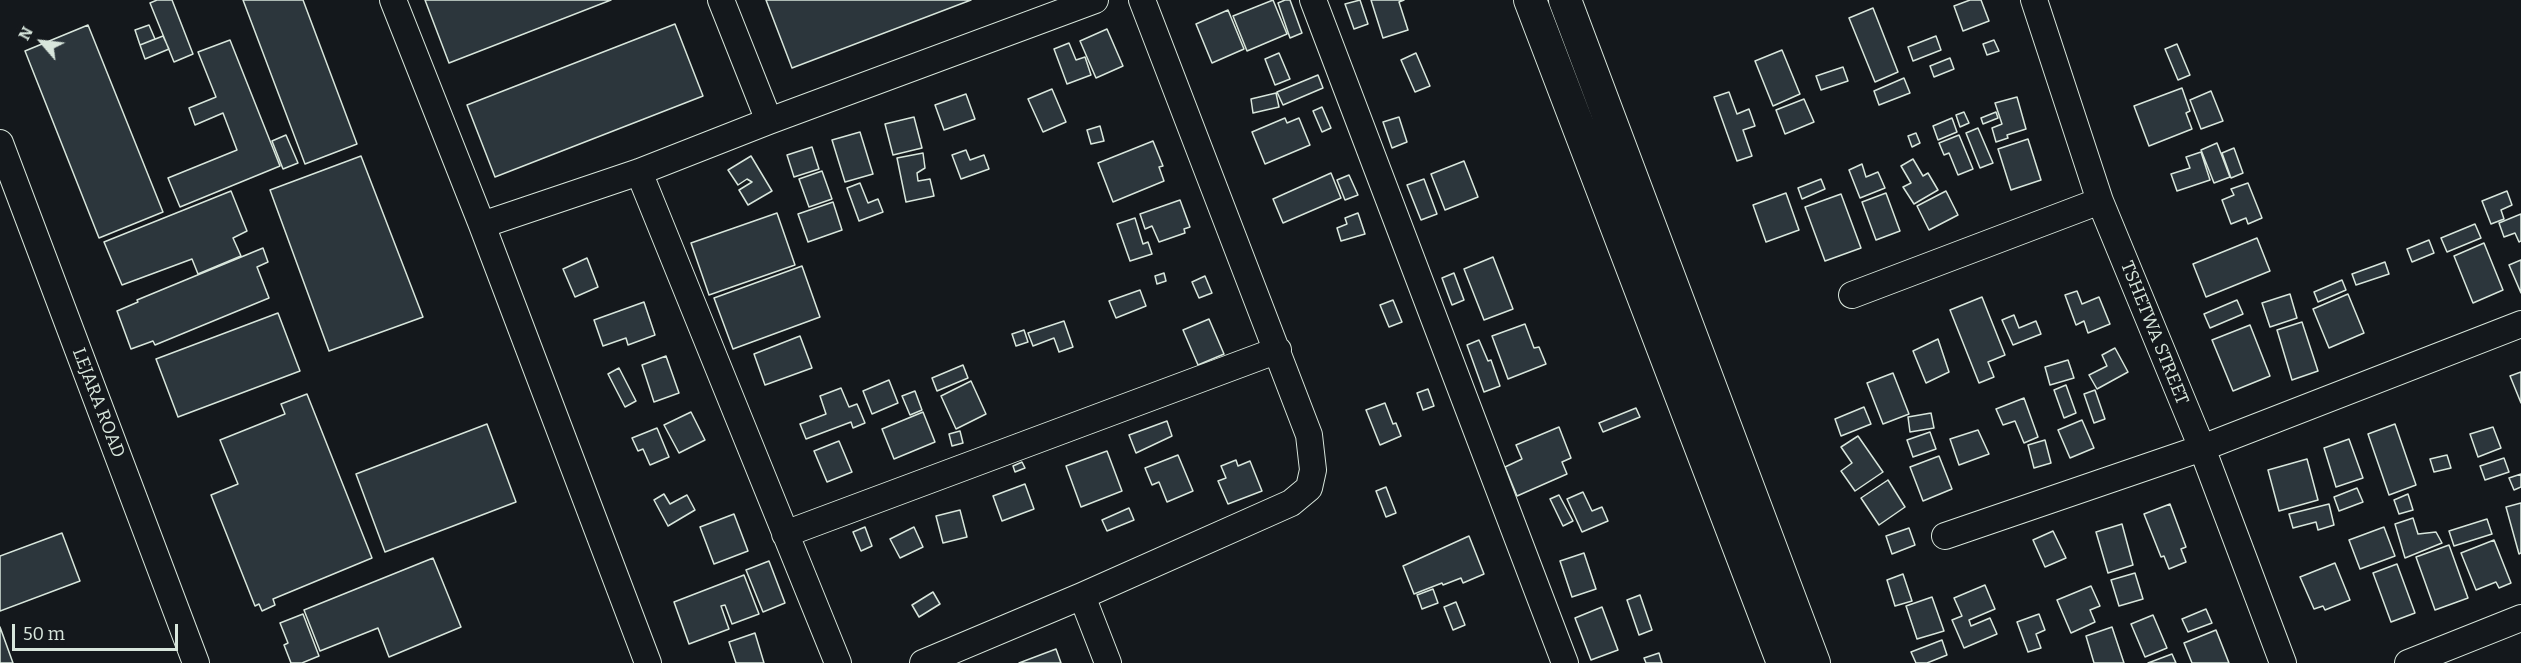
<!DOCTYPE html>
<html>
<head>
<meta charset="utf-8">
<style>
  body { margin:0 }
  #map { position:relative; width:2521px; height:663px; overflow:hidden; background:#14181c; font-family:Bitter,serif }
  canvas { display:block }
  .north { position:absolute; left:12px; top:12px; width:60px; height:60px; -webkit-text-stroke:4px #14181c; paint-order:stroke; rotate:298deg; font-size:16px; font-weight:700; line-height:24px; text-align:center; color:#d8e6dc }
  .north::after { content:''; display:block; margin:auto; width:21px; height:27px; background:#d8e6dc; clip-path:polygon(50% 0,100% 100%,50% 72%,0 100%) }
  .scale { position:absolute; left:12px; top:624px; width:166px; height:27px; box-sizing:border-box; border:3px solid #d8e6dc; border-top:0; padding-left:8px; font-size:18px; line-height:21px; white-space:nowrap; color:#d8e6dc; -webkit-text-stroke:4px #14181c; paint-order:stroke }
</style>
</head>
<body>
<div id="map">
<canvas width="2521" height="663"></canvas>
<div class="north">N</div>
<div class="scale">50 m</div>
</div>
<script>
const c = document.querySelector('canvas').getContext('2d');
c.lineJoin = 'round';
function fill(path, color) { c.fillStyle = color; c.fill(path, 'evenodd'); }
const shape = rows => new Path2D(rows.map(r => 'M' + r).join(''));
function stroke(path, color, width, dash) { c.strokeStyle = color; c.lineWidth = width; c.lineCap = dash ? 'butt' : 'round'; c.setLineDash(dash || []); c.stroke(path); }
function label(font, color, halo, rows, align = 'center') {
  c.font = font + ' Bitter,serif'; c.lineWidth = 4.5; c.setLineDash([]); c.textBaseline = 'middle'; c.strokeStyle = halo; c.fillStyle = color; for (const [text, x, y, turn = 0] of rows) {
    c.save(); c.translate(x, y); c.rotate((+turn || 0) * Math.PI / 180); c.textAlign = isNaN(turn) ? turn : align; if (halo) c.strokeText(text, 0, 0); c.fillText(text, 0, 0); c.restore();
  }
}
const building = shape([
  [157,0,172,0,193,54,174,62,150,3,157,0],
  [243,0,303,0,357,144,305,164,243,0],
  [425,0,611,0,449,63,425,0],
  [766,0,971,0,792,68,766,0],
  [1273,0,1287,34,1247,51,1233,16,1273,0],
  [1285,0,1290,0,1302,33,1290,38,1278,3,1285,0],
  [1360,0,1368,24,1354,29,1345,4,1360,0],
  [1371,0,1404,0,1399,2,1408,30,1383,38,1371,0],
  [1970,0,1981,0,1989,21,1963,31,1954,6,1970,0],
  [1873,8,1898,72,1875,82,1849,18,1873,8],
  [1228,10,1244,49,1212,63,1196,24,1228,10],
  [675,24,703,96,495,177,467,105,675,24],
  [88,25,163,212,99,238,25,51,88,25],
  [149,25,155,39,140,45,135,30,149,25],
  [1107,29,1123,66,1096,78,1080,41,1107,29],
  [163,36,169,49,145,59,140,45,163,36],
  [1936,36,1941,50,1913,61,1908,47,1936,36],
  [230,40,280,166,180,207,168,178,237,150,223,113,195,125,189,108,216,97,198,52,230,40],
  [1994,40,1999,51,1987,55,1983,44,1994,40],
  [1069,43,1076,60,1085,57,1091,75,1067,84,1054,49,1069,43],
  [2177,44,2190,75,2178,80,2165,49,2177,44],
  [1782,50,1800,94,1773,106,1755,61,1782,50],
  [1279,53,1290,79,1275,85,1265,59,1279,53],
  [1416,53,1430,86,1415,92,1401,60,1416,53],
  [1950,58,1954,69,1934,77,1930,66,1950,58],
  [1843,67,1848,81,1821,90,1816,76,1843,67],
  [1318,75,1323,88,1283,105,1277,92,1318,75],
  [1904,78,1910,93,1879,105,1874,91,1904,78],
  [2182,88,2190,111,2186,113,2192,129,2149,146,2134,106,2182,88],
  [1052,89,1066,122,1043,132,1028,99,1052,89],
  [2211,91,2223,121,2201,129,2190,100,2211,91],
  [1729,92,1737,114,1749,109,1755,126,1743,130,1752,156,1737,161,1714,97,1729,92],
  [1276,93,1279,107,1253,113,1251,99,1276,93],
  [966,94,975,119,944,130,935,105,966,94],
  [2017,97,2026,129,2007,135,2008,138,1996,142,1992,128,2002,124,1995,103,2017,97],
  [1804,99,1814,122,1785,134,1776,110,1804,99],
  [1322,107,1331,128,1322,132,1313,111,1322,107],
  [1964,112,1969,123,1960,127,1956,115,1964,112],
  [1996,112,1998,118,1983,124,1981,118,1996,112],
  [914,117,922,148,893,155,885,124,914,117],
  [1399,117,1407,142,1392,148,1383,122,1399,117],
  [1285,118,1287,123,1299,118,1310,145,1265,164,1252,132,1285,118],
  [1952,118,1957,132,1938,140,1933,126,1952,118],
  [1100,126,1104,141,1091,144,1087,130,1100,126],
  [1978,128,1993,163,1980,168,1966,133,1978,128],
  [860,132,873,174,845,182,832,140,860,132],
  [1916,133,1920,143,1912,147,1908,136,1916,133],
  [286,135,298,163,283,169,272,141,286,135],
  [1959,135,1973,169,1958,175,1949,153,1944,155,1939,143,1959,135],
  [2028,139,2041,180,2011,190,1998,149,2028,139],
  [1153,141,1163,166,1159,167,1164,181,1113,202,1098,163,1153,141],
  [2217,143,2230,177,2214,183,2201,150,2217,143],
  [812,147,819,169,794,177,787,155,812,147],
  [2234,148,2243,173,2231,178,2222,153,2234,148],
  [966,150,970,160,984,155,989,169,961,179,952,155,966,150],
  [2201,152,2210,180,2177,191,2171,174,2190,168,2186,157,2201,152],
  [923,153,925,168,917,173,918,181,930,179,934,196,906,202,897,158,923,153],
  [361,156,423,317,329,351,270,190,361,156],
  [751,156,772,191,748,205,739,190,752,182,747,179,738,185,728,170,751,156],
  [1913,159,1923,176,1928,173,1938,190,1914,204,1903,187,1911,183,1901,166,1913,159],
  [1464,161,1478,197,1445,210,1431,174,1464,161],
  [1862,164,1866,177,1878,172,1885,188,1860,198,1849,170,1862,164],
  [822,171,832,199,809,207,799,179,822,171],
  [1331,173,1341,198,1283,223,1273,199,1331,173],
  [1349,175,1358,195,1345,200,1337,180,1349,175],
  [1424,179,1437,214,1421,220,1407,185,1424,179],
  [1821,179,1825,189,1802,199,1798,188,1821,179],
  [860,183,868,203,878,199,883,212,859,221,847,188,860,183],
  [2248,183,2262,218,2248,224,2246,218,2231,224,2222,200,2234,195,2231,189,2248,183],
  [231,191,247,231,233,238,241,256,198,274,192,259,122,285,104,242,231,191],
  [1946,191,1958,215,1929,230,1917,206,1946,191],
  [2507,191,2512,205,2501,210,2504,219,2491,224,2482,201,2507,191],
  [1786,193,1799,230,1766,242,1753,205,1786,193],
  [1886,193,1900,231,1876,240,1862,202,1886,193],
  [1841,194,1861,248,1825,261,1805,207,1841,194],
  [1180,200,1190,227,1184,229,1185,233,1159,242,1152,226,1145,229,1140,214,1180,200],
  [833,202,842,230,808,242,798,214,833,202],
  [777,213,795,265,709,295,691,243,777,213],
  [1358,213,1365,234,1341,241,1337,228,1347,224,1345,218,1358,213],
  [2521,214,2521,241,2519,242,2515,233,2504,237,2499,223,2521,214],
  [1135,218,1143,244,1148,242,1152,254,1130,261,1117,224,1135,218],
  [2475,224,2481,238,2447,252,2441,238,2475,224],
  [2257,238,2270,271,2206,297,2193,264,2257,238],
  [2429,240,2434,253,2412,262,2407,249,2429,240],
  [2484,243,2503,290,2473,303,2454,256,2484,243],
  [263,248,268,262,257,267,269,298,155,345,153,341,131,349,117,311,138,302,137,300,263,248],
  [1493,257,1513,309,1484,320,1464,269,1493,257],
  [587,258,598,287,575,297,563,269,587,258],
  [2521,260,2521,293,2509,265,2521,260],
  [2385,262,2389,274,2356,285,2352,274,2385,262],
  [802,266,820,317,733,349,714,298,802,266],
  [1164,273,1166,281,1157,284,1155,276,1164,273],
  [1454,273,1464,300,1452,305,1442,278,1454,273],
  [1205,276,1212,293,1199,298,1192,282,1205,276],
  [2342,280,2346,290,2318,302,2314,292,2342,280],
  [1140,290,1146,306,1116,318,1109,301,1140,290],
  [2077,291,2082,304,2099,297,2110,324,2088,333,2084,321,2076,325,2065,295,2077,291],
  [2290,294,2297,318,2270,327,2262,303,2290,294],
  [2348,294,2364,333,2329,348,2313,309,2348,294],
  [1982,297,2005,355,1988,362,1994,377,1979,383,1950,310,1982,297],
  [1393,300,1402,322,1389,327,1380,305,1393,300],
  [2237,300,2243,314,2210,328,2204,314,2237,300],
  [644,302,655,335,628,345,626,338,603,346,594,320,644,302],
  [278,313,300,371,178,417,156,359,278,313],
  [2014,315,2019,328,2036,321,2041,334,2013,345,2002,320,2014,315],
  [1209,319,1224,354,1198,365,1183,330,1209,319],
  [1064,321,1073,347,1059,352,1054,338,1033,346,1028,333,1064,321],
  [2302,322,2318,371,2292,380,2277,330,2302,322],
  [1525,324,1534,348,1539,347,1546,364,1508,379,1492,336,1525,324],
  [2250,325,2270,376,2233,391,2212,340,2250,325],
  [1024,330,1028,342,1016,346,1012,334,1024,330],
  [800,336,812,368,765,385,754,354,800,336],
  [1938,339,1949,372,1926,383,1913,351,1938,339],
  [1479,340,1488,361,1491,360,1500,386,1484,392,1467,345,1479,340],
  [2115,348,2128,372,2097,389,2089,375,2107,366,2102,355,2115,348],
  [666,356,679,393,654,402,642,365,666,356],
  [2068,360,2074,378,2050,385,2045,367,2068,360],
  [963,365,968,378,937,391,932,378,963,365],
  [619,368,636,401,625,407,608,374,619,368],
  [2521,372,2521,403,2510,376,2521,372],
  [1893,373,1909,414,1883,424,1867,383,1893,373],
  [889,380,898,403,872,414,863,391,889,380],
  [971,381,986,414,956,429,941,396,971,381],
  [2066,385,2076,413,2064,418,2054,390,2066,385],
  [841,388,849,407,857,404,865,423,853,428,851,422,806,439,800,424,826,414,820,396,841,388],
  [1428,389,1434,406,1423,410,1417,393,1428,389],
  [2095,390,2105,419,2094,423,2084,394,2095,390],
  [915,391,922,410,910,415,902,396,915,391],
  [307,394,372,558,273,599,275,605,262,611,259,604,255,606,211,495,238,484,220,440,285,414,281,404,307,394],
  [2024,398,2038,437,2024,443,2015,421,2003,425,1996,409,2024,398],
  [1385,403,1393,424,1396,423,1401,436,1380,445,1366,410,1385,403],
  [1864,407,1871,424,1841,436,1835,419,1864,407],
  [1636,408,1640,417,1603,432,1599,423,1636,408],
  [691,412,705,440,679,453,664,425,691,412],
  [923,412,935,442,894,459,882,429,923,412],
  [1931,413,1934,428,1910,432,1908,417,1931,413],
  [2082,420,2094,448,2070,458,2058,430,2082,420],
  [1167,421,1172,436,1136,453,1129,435,1167,421],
  [487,424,516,502,385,552,356,474,487,424],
  [2395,424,2416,485,2389,495,2368,434,2395,424],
  [1559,427,1571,458,1562,462,1567,474,1517,496,1505,467,1522,459,1516,445,1559,427],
  [2493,427,2501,448,2478,457,2470,434,2493,427],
  [657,428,669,457,650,465,643,449,638,451,632,438,657,428],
  [1978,430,1989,454,1959,465,1950,439,1978,430],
  [960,431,963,443,952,446,949,434,960,431],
  [1930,432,1936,449,1913,457,1907,440,1930,432],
  [1858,436,1883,472,1855,491,1841,471,1852,463,1841,447,1858,436],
  [2349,439,2363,478,2336,487,2324,448,2349,439],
  [2045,440,2051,463,2034,468,2028,445,2045,440],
  [839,441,852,472,827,482,814,451,839,441],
  [1107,451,1122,491,1081,507,1066,466,1107,451],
  [1178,455,1193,491,1167,502,1159,482,1152,485,1145,468,1178,455],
  [2447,455,2451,468,2434,472,2430,459,2447,455],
  [1939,456,1952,489,1923,501,1910,467,1939,456],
  [2504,458,2509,472,2485,480,2480,466,2504,458],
  [2307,459,2318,500,2279,511,2268,470,2307,459],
  [1236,460,1238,466,1250,461,1262,491,1228,504,1218,481,1226,478,1221,466,1236,460],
  [1022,462,1025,468,1015,472,1013,466,1022,462],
  [2521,474,2521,487,2514,490,2509,478,2521,474],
  [1888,480,1905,507,1879,525,1861,498,1888,480],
  [1025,484,1034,509,1002,521,993,496,1025,484],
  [1386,487,1396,513,1386,517,1376,491,1386,487],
  [2357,488,2363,502,2339,511,2334,497,2357,488],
  [1583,492,1592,511,1602,507,1608,521,1582,532,1567,499,1583,492],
  [664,494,670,504,687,495,695,510,668,526,654,500,664,494],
  [2408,494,2413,510,2399,514,2394,500,2408,494],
  [1559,495,1573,521,1563,526,1550,499,1559,495],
  [2521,503,2521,553,2519,554,2506,507,2521,503],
  [2170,504,2186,547,2181,549,2186,562,2169,569,2164,556,2161,557,2144,514,2170,504],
  [2329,504,2334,525,2318,530,2316,522,2293,528,2289,514,2329,504],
  [1129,508,1134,520,1107,531,1102,520,1129,508],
  [960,510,967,537,943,543,936,516,960,510],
  [734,514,748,551,714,564,700,527,734,514],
  [2413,518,2418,534,2436,532,2442,543,2405,558,2395,524,2413,518],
  [2487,519,2492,534,2454,546,2449,531,2487,519],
  [2122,524,2133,565,2108,573,2096,532,2122,524],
  [865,527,872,546,861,551,853,532,865,527],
  [914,527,923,547,900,558,890,539,914,527],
  [2384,527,2395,556,2360,569,2349,540,2384,527],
  [1909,528,1915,545,1892,554,1886,536,1909,528],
  [2053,531,2066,558,2045,567,2033,540,2053,531],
  [62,533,80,581,0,611,0,556,62,533],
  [1469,536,1484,574,1463,583,1461,578,1443,585,1442,583,1414,594,1403,566,1469,536],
  [2494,540,2511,583,2499,588,2496,582,2476,590,2461,553,2494,540],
  [2449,545,2468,598,2435,610,2416,557,2449,545],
  [1584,553,1596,589,1572,597,1560,561,1584,553],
  [433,558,461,627,389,657,378,628,320,651,304,610,433,558],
  [769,561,785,603,763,612,746,570,769,561],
  [2335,563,2350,600,2325,610,2323,606,2314,609,2300,577,2335,563],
  [2397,564,2415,613,2391,622,2373,573,2397,564],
  [2135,573,2143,599,2119,606,2111,580,2135,573],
  [1903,574,1912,601,1895,606,1887,580,1903,574],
  [744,575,759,614,732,624,725,605,721,606,729,629,689,644,674,602,744,575],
  [1985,585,1995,609,1969,620,1971,626,1990,618,1997,634,1964,648,1952,620,1962,616,1954,598,1985,585],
  [2091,586,2100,606,2090,610,2095,622,2071,633,2057,600,2091,586],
  [1433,589,1438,603,1422,609,1417,595,1433,589],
  [933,592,940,604,919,617,912,605,933,592],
  [1640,595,1652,630,1639,635,1627,600,1640,595],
  [1932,597,1944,631,1917,639,1906,606,1932,597],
  [1456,602,1465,625,1453,630,1444,607,1456,602],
  [1602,607,1618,650,1591,660,1575,618,1602,607],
  [2206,609,2212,623,2188,632,2182,619,2206,609],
  [303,614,319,656,302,663,291,663,284,645,288,643,280,623,303,614],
  [2039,614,2045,630,2036,634,2041,648,2028,652,2017,622,2039,614],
  [2153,615,2167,648,2145,657,2131,624,2153,615],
  [0,627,13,663,0,663,0,627],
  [2112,627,2124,663,2094,663,2086,636,2112,627],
  [2216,630,2229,663,2192,663,2184,643,2216,630],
  [755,633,764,663,736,663,729,642,755,633],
  [1942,640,1947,655,1927,663,1916,663,1911,652,1942,640],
  [1056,649,1061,663,1019,663,1056,649],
  [1659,653,1662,663,1646,663,1644,658,1659,653],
  [2172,654,2176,663,2148,663,2172,654]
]);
fill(building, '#2c363c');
stroke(building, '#d8e6dc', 1.5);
const minor = shape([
  [393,0,482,225,648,663],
  [721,0,769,121],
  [1313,0,1565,663],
  [2034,0,2100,201,2202,448,2283,663],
  [0,143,196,663],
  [639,172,838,663],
  [482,225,639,172,769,121,1095,0],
  [1852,295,2100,201],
  [785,534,1278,350],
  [1945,536,2202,448,2521,324],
  [1082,596,1108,663],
  [923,663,1082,596,1291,503,1309,488,1313,470,1309,435,1142,0],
  [2408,663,2521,618]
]);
const major = shape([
  [1530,0,1783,663],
  [1565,0,1814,663]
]);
stroke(minor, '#d8e6dc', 28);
stroke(major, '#d8e6dc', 34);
stroke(minor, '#14181c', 26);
stroke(major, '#14181c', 32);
label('18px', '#d8e6dc', '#14181c', [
  ["TSHETWA STREET",2154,333,68],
  ["LEJARA ROAD",98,403,69]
]);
</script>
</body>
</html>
